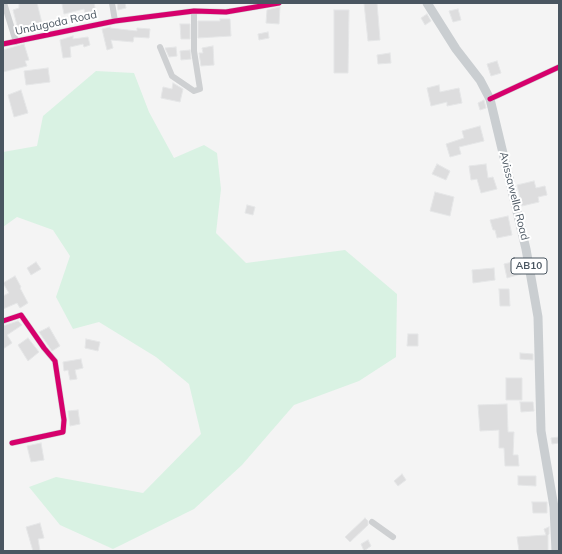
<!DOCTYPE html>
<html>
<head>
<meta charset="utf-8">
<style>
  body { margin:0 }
  #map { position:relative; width:562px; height:554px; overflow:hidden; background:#f4f4f4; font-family:Mulish,sans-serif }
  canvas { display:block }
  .frame { position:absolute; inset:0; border:4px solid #4a5661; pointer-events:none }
</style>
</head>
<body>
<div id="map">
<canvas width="562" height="554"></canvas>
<div class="frame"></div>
</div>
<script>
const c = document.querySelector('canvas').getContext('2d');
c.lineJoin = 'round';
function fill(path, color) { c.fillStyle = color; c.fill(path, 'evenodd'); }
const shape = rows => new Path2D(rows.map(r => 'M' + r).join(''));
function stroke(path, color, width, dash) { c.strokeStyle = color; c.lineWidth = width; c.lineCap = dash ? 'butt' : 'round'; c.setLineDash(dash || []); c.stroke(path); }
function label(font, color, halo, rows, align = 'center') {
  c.font = font + ' Mulish,sans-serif'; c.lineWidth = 4; c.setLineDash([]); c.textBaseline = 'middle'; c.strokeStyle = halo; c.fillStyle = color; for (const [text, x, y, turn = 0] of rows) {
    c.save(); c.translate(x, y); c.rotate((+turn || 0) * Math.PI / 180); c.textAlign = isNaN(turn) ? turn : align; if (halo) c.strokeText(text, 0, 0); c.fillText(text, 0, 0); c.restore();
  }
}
fill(shape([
  [96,71,134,73,149,112,174,158,204,145,217,153,221,189,216,233,246,263,345,250,397,294,396,357,359,381,294,405,242,465,194,509,113,549,60,525,29,487,56,477,143,493,201,434,189,384,156,357,99,322,73,329,56,297,70,256,53,230,17,217,3,227,3,152,37,146,43,116]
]), '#d9f2e3');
const building = shape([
  [19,3,37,3,43,27,31,31,29,26,18,29,13,10,19,8,19,3],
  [65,3,94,3,96,12,85,14,84,9,64,14,62,4,65,3],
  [117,3,125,3,126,8,118,10,117,3],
  [364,3,377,3,380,40,368,41,364,3],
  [280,7,279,24,266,23,267,10,280,7],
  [458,9,461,20,453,22,449,11,458,9],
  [334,10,349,10,348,73,334,73,334,10],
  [427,14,431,21,425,25,421,18,427,14],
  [220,19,230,19,231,36,198,38,198,21,220,21,220,19],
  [180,24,190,24,190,39,181,39,180,24],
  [110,27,110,28,137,31,137,28,150,29,149,38,134,37,133,42,111,40,113,48,107,50,102,29,110,27],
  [268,32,269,38,259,40,258,34,268,32],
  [73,36,73,39,88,37,90,45,84,47,83,44,70,47,71,57,63,58,60,40,73,36],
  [24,44,29,60,25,61,27,66,3,72,3,50,24,44],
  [213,46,214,65,201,66,199,53,203,53,202,48,213,46],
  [176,47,177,56,169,57,165,48,176,47],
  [190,50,191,59,181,60,180,51,190,50],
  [390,53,391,63,378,64,377,55,390,53],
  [497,61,501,73,491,76,487,64,497,61],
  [48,68,50,82,26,85,24,71,48,68],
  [173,83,183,89,180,102,161,98,163,87,172,89,173,83],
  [439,85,440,92,459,88,462,103,447,106,447,102,431,106,427,88,439,85],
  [21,90,28,113,14,117,8,95,21,90],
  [484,100,486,108,480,110,478,103,484,100],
  [480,126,484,141,459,147,461,154,450,157,446,144,464,138,462,131,480,126],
  [437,164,450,171,446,180,432,174,437,164],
  [486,164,488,178,493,177,497,189,481,193,477,179,471,180,469,166,486,164],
  [534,181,536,188,545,186,547,195,538,197,539,202,522,206,517,185,534,181],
  [435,192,454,197,450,216,430,211,435,192],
  [247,205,255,207,253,215,245,213,247,205],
  [508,216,512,235,497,238,495,230,493,230,490,220,508,216],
  [517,261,521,274,507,278,504,264,517,261],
  [36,262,41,269,31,275,27,268,36,262],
  [494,268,495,280,473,283,472,270,494,268],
  [15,276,21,287,20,288,28,303,20,308,17,303,3,309,3,296,9,293,3,283,15,276],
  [499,289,509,289,510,306,500,306,499,289],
  [18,321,22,325,7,335,12,343,3,349,3,326,18,321],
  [49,327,60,346,52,351,39,332,49,327],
  [408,334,418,334,418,346,407,346,408,334],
  [28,338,39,352,28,361,18,345,28,338],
  [86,339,100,342,98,351,85,348,86,339],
  [520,353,533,354,533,360,520,359,520,353],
  [81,359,83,368,75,370,77,379,70,380,68,370,64,371,63,362,81,359],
  [506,378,522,378,522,400,506,400,506,378],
  [520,402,533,402,534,411,521,412,520,402],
  [507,404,508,432,514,432,513,455,518,455,519,466,505,466,504,448,499,448,499,430,480,431,478,405,507,404],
  [78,410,80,424,70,426,68,411,78,410],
  [559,437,559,443,552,444,551,438,559,437],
  [41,443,44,460,31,462,27,446,41,443],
  [402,474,406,480,398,486,394,481,402,474],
  [518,476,536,476,536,486,518,485,518,476],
  [532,502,547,502,547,513,533,513,532,502],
  [365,518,368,521,368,525,350,542,345,537,365,518],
  [40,523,44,538,38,539,40,551,33,551,26,527,40,523],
  [549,527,549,534,548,535,548,551,519,551,517,537,546,535,544,529,549,527],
  [368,540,371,546,364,551,361,544,368,540]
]);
fill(building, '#ddddde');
stroke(building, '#e5e6e7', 1);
stroke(shape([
  [4,3,16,42],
  [112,3,115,21],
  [3,44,115,21,194,11,226,12,279,3],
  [160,47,172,76,194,91,200,89,194,51,194,11],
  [490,99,559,67],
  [3,321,21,315,44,348,55,361,64,420,63,432,12,443],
  [372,522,393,537]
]), '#ced0d2', 6);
stroke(shape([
  [427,3,456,49,480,80,490,99,526,249,538,317,541,431,554,507,556,551]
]), '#caced1', 9);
stroke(shape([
  [3,44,115,21,194,11,226,12,279,3],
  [490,99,559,67],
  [3,321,21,315,44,348,55,361,64,420,63,432,12,443]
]), '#d6006c', 5);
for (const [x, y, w] of [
  [529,266,36]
]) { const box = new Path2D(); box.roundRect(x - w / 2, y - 8, w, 16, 3); c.fillStyle = '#fff'; c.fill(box); stroke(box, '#4a5661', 1); }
label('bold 10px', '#4a5661', null, [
  ["AB10",529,266]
]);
label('11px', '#4a5661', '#fff', [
  ["Undugoda Road",56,23,-12],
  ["Avissawella Road",514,196,76]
]);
</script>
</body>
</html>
